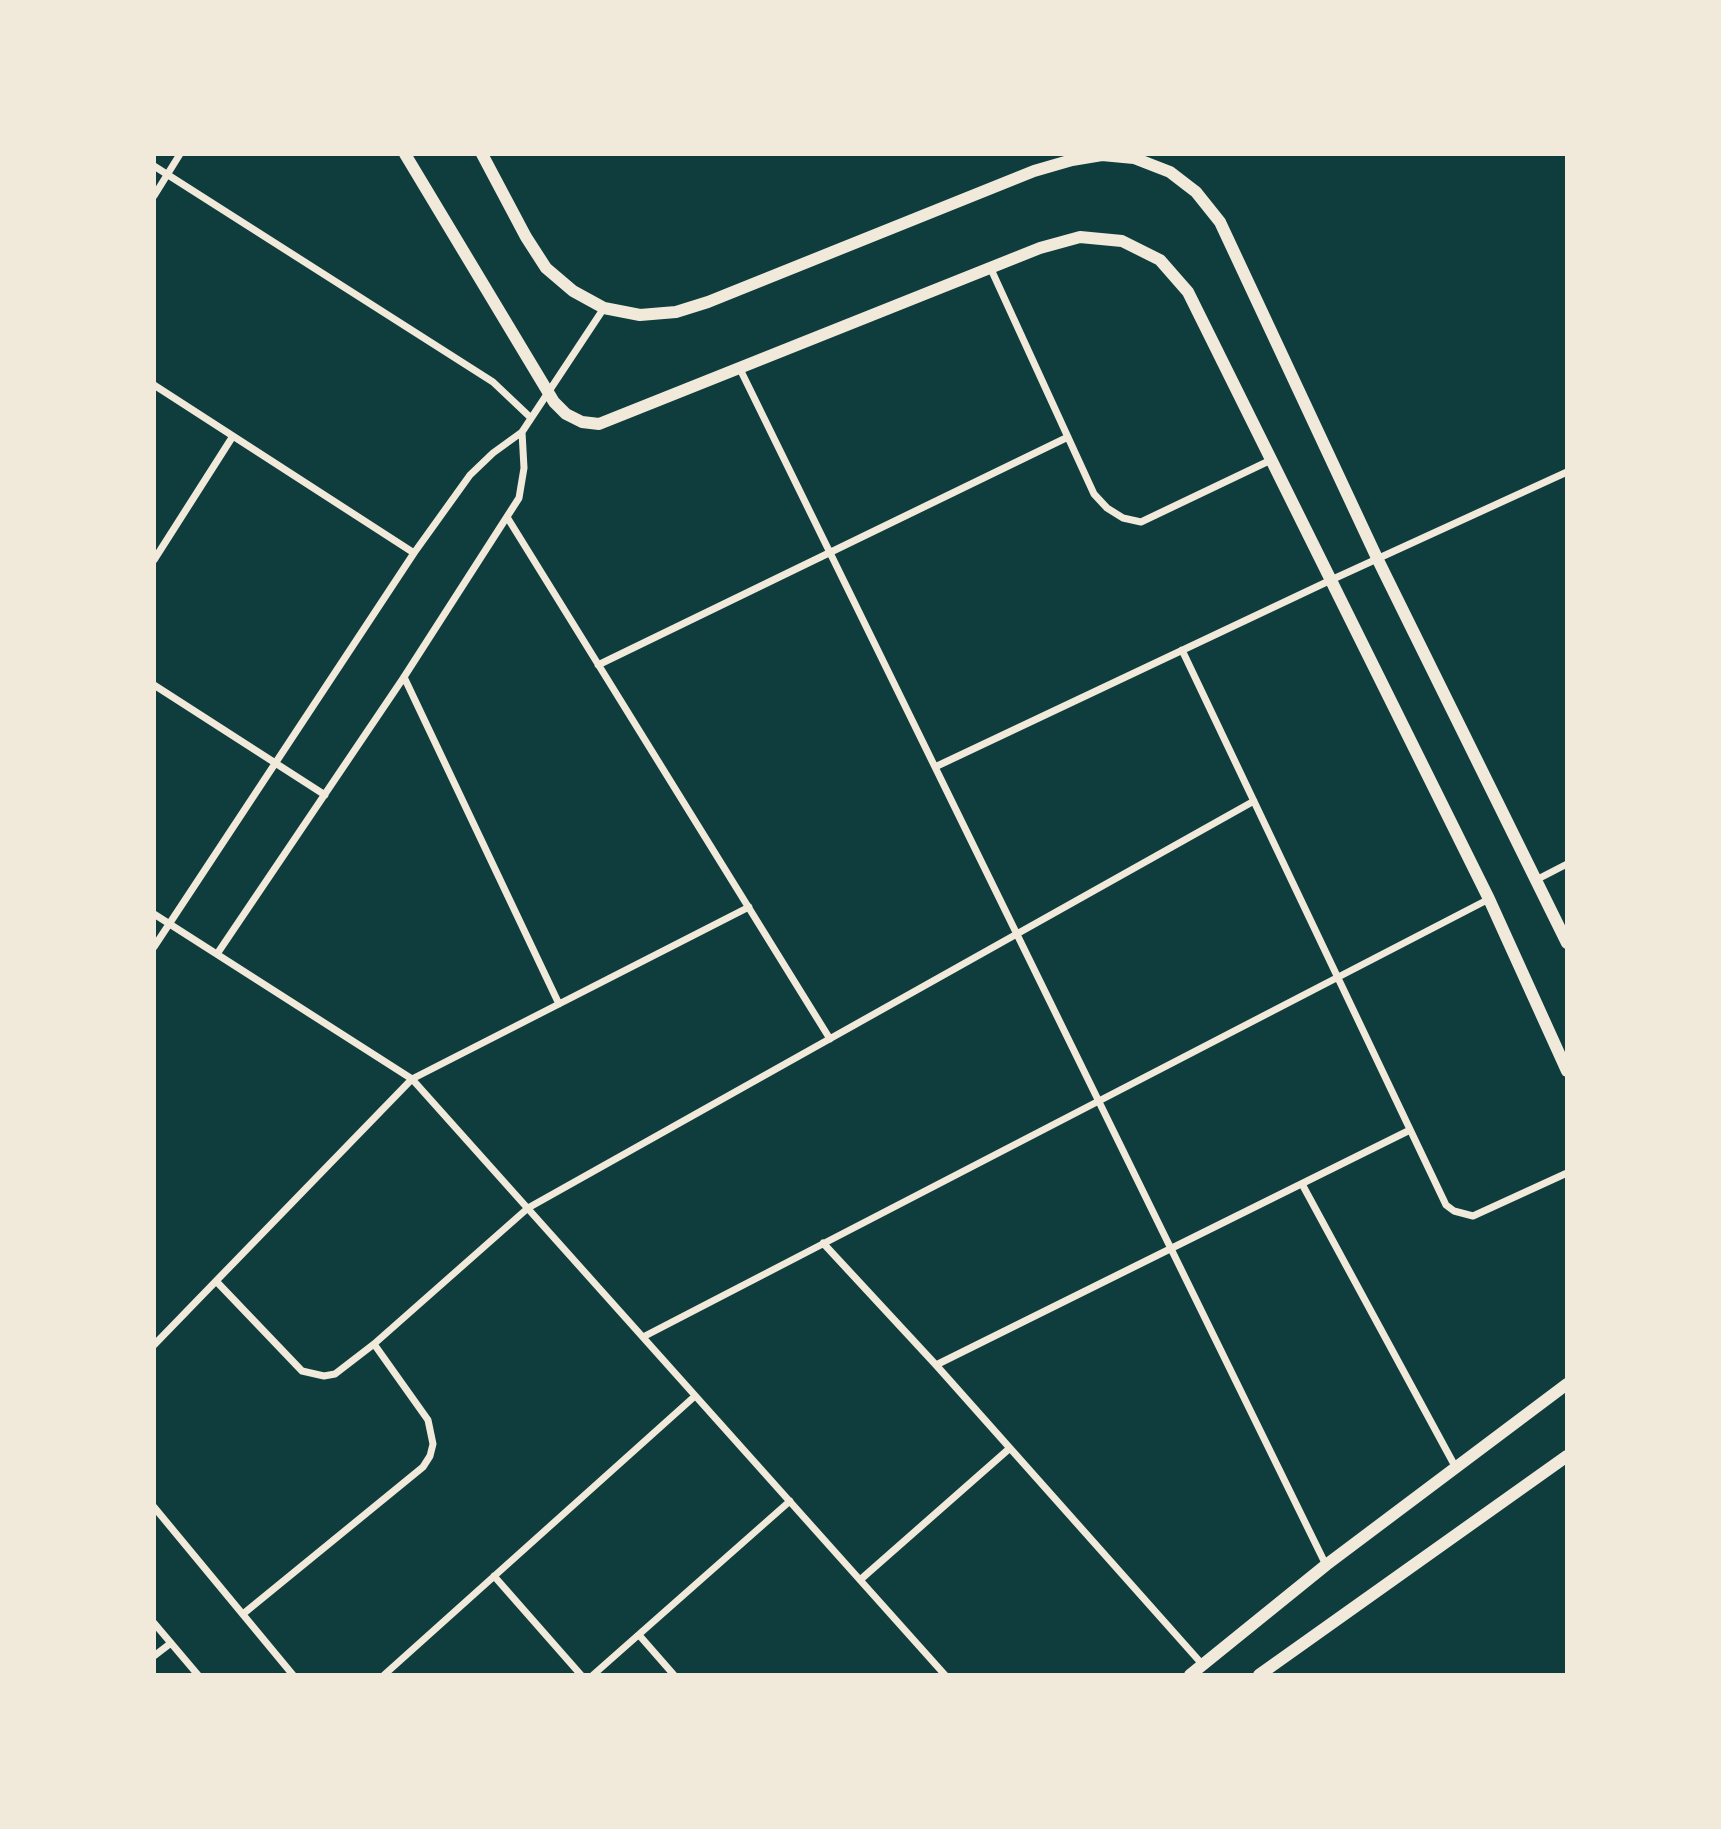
<!DOCTYPE html>
<html>
<head>
<meta charset="utf-8">
<style>
  body { margin:0 }
  #map { position:relative; width:1721px; height:1829px; overflow:hidden; background:#0f3d3e; font-family:Overpass,sans-serif }
  canvas { display:block }
  .frame { position:absolute; inset:0; border:156px solid #f1e9da; pointer-events:none }
</style>
</head>
<body>
<div id="map">
<canvas width="1721" height="1829"></canvas>
<div class="frame"></div>
</div>
<script>
const c = document.querySelector('canvas').getContext('2d');
c.lineJoin = 'round';
const shape = rows => new Path2D(rows.map(r => 'M' + r).join(''));
function stroke(path, color, width, dash) { c.strokeStyle = color; c.lineWidth = width; c.lineCap = dash ? 'butt' : 'round'; c.setLineDash(dash || []); c.stroke(path); }
stroke(shape([
  [154,166,493,382,531,418],
  [154,196,180,154],
  [990,267,1094,494,1107,508,1123,518,1141,522,1271,460],
  [739,367,1326,1565],
  [154,385,414,553],
  [507,517,830,1039],
  [154,560,233,436],
  [1182,650,1446,1205,1454,1211,1473,1216,1567,1173],
  [598,665,1068,437],
  [404,677,559,1004],
  [154,685,325,795],
  [935,767,1331,580,1567,472],
  [1536,880,1567,864],
  [154,914,412,1079,945,1675],
  [154,947,414,553,470,475,493,453,522,432,604,308],
  [217,954,404,677,519,498,524,468,522,432],
  [1302,1184,1456,1468],
  [823,1243,936,1365,1202,1664],
  [216,1281,302,1371,324,1376,335,1374,374,1344,528,1208,1254,801],
  [643,1337,1489,899],
  [154,1345,412,1079,749,907],
  [936,1365,1410,1130],
  [154,1507,293,1675],
  [494,1576,581,1675],
  [860,1580,1010,1448],
  [243,1614,423,1467,430,1456,433,1444,428,1420,374,1344],
  [154,1623,198,1675],
  [639,1635,674,1675],
  [154,1656,171,1643],
  [384,1675,695,1396],
  [593,1675,790,1501]
]), '#f1e9da', 7);
stroke(shape([
  [405,154,554,402,566,414,582,422,599,424,1040,248,1080,237,1122,241,1160,260,1188,292,1489,899,1567,1071],
  [482,154,526,237,546,268,573,291,604,308,640,315,676,312,708,302,1034,171,1072,160,1102,155,1134,158,1170,172,1196,192,1220,222,1377,558,1567,943],
  [1190,1675,1326,1565,1567,1384],
  [1259,1675,1567,1456]
]), '#f1e9da', 12);
</script>
</body>
</html>
